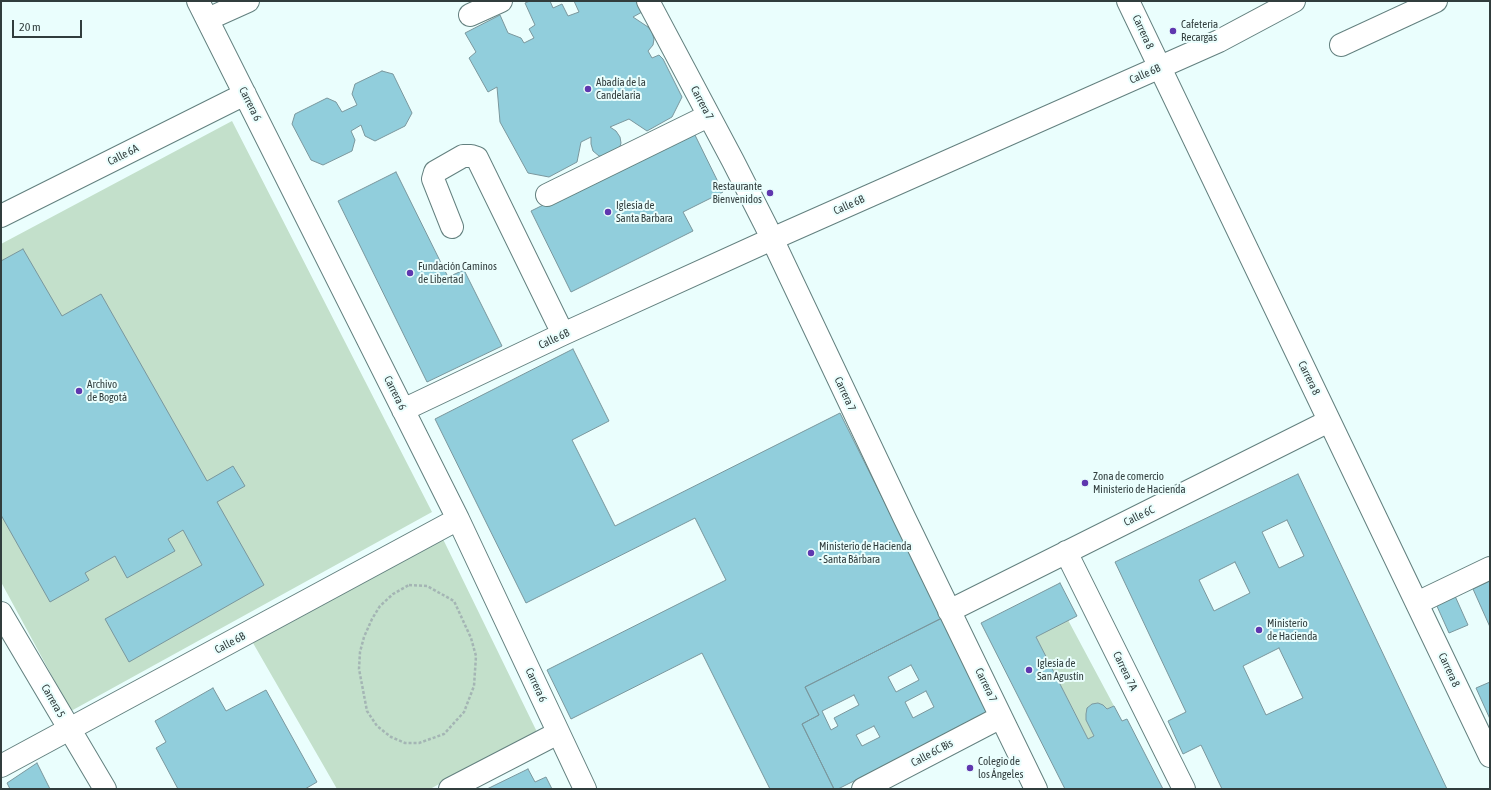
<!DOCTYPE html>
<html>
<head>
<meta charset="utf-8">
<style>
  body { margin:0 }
  #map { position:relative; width:1491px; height:790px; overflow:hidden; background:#eafefd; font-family:"Asap Condensed",sans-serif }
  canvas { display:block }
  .frame { position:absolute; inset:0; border:2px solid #313d3d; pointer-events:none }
  .scale { position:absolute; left:12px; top:20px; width:70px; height:18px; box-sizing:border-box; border:2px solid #313d3d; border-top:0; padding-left:5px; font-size:12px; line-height:14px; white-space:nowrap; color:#313d3d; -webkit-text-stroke:3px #eafefd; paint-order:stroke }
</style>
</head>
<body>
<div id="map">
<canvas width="1491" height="790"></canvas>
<div class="frame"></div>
<div class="scale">20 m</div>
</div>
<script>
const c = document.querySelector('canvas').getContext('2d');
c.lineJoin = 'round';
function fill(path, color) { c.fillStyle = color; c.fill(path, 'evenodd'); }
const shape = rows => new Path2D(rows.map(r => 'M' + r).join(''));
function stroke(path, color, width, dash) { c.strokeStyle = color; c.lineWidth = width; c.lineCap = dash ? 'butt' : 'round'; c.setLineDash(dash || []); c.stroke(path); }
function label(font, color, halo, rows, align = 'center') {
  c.font = font + ' "Asap Condensed",sans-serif'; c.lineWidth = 4; c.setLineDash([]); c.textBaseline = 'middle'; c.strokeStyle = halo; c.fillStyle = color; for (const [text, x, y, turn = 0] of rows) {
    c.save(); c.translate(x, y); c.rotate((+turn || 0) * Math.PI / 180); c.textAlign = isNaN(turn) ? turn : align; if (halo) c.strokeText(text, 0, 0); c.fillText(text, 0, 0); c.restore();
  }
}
fill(shape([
  [232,121,432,512,71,711,1,582,1,244],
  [442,537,537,732,430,789,337,789,253,643],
  [1068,620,1114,706,1107,709,1103,705,1097,703,1092,704,1087,708,1086,714,1086,720,1094,736,1088,739,1036,637]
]), '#c3e0cb');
const building = shape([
  [530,1,550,1,553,8,562,4,568,16,579,12,574,1,636,1,642,12,633,17,648,27,652,32,654,39,653,45,648,51,652,58,659,55,663,59,682,97,672,117,647,131,629,119,610,127,616,131,620,137,621,143,619,150,607,157,599,156,593,151,591,144,591,137,581,142,577,162,549,177,528,173,500,122,497,87,488,92,469,58,476,52,465,33,500,15,508,33,521,38,524,43,534,38,529,29,535,25,525,3,530,1],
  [382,71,393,74,412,113,405,126,375,141,365,136,361,125,351,131,355,140,352,151,323,165,311,160,292,124,295,114,327,98,336,102,342,112,357,105,352,94,355,84,382,71],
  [693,131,723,192,683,212,693,231,571,292,531,211,693,131],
  [396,172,448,277,464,270,502,346,427,382,338,201,396,172],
  [23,249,62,316,101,294,207,481,233,466,245,486,217,502,264,585,129,662,105,619,202,565,183,530,168,539,175,551,127,578,115,556,85,573,89,580,50,602,1,515,1,261,23,249],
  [573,349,609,421,572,440,615,526,840,413,942,618,805,687,819,715,802,724,834,789,770,789,702,653,571,719,547,670,726,580,695,518,526,603,435,419,573,349],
  [1298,474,1447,789,1222,789,1201,745,1183,754,1168,721,1186,712,1115,562,1298,474],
  [1287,520,1304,556,1279,568,1262,532,1287,520],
  [1235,562,1250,593,1214,611,1199,580,1235,562],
  [1279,648,1303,698,1266,715,1243,666,1279,648],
  [1490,581,1490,627,1473,589,1490,581],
  [1060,583,1077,616,1036,637,1088,739,1094,736,1086,720,1086,714,1087,708,1092,704,1098,703,1103,705,1107,709,1114,706,1122,721,1127,719,1163,789,1065,789,981,623,1060,583],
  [1455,596,1468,625,1449,633,1436,604,1455,596],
  [942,618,989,713,838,789,834,789,802,724,819,715,805,687,942,618],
  [911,665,919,680,896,692,888,677,911,665],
  [926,691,934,707,913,718,905,702,926,691],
  [854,695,859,705,834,718,838,726,831,730,822,711,854,695],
  [874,726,880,737,862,746,856,735,874,726],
  [1490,682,1490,719,1476,688,1490,682],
  [213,688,226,711,266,690,317,782,305,789,178,789,156,748,166,742,155,721,213,688],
  [37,763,50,789,10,789,7,783,37,763],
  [528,769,535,782,546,777,552,789,487,789,528,769]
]);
fill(building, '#91cedc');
stroke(building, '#7a979d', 1);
const minor = shape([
  [198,1,458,519,585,789],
  [648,1,733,161,766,226,904,517,1036,789],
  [1128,1,1490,756],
  [470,15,501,1],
  [208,19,248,1],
  [1341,45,1436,1],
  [547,195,708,116],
  [1,216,245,94],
  [452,227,433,179,435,172,463,156,471,156,477,158,563,334],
  [403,410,563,334,772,239,1219,41,1294,1],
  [1066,552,1184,789],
  [1417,603,1490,568],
  [949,611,1329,421],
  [1,613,105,789],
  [1,766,458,519],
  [450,789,558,733],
  [863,789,1001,717]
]);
stroke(minor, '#63807f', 24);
stroke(shape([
  [409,585,427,586,454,601,471,638,476,656,474,686,464,712,444,734,419,743,405,743,391,737,377,726,367,711,359,669,360,652,364,637,372,619,380,606,393,594,409,585]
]), '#a4b5b4', 2.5, [3, 2]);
stroke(minor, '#fff', 22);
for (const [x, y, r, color] of [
  [1173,31,4,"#5f37af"],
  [588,89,4,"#5f37af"],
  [770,193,4,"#5f37af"],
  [608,212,4,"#5f37af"],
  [410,273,4,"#5f37af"],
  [79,391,4,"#5f37af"],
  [1085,483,4,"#5f37af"],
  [811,553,4,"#5f37af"],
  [1259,630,4,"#5f37af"],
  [1029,670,4,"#5f37af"],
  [970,768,4,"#5f37af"]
]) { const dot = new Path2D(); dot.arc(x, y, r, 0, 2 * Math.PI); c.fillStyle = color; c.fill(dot); stroke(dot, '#eafefd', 1.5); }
label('11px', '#313d3d', '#eafefd', [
  ["Cafeteria",1181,25],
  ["Recargas",1181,38],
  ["Abadía de la",596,83],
  ["Candelaria",596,96],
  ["Restaurante",762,187,"right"],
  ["Bienvenidos",762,200,"right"],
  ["Iglesia de",616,206],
  ["Santa Barbara",616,219],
  ["Fundación Caminos",418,267],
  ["de Libertad",418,280],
  ["Archivo",87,385],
  ["de Bogotá",87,398],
  ["Zona de comercio",1093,477],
  ["Ministerio de Hacienda",1093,490],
  ["Ministerio de Hacienda",819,547],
  ["- Santa Bárbara",819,560],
  ["Ministerio",1267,624],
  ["de Hacienda",1267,637],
  ["Iglesia de",1037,664],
  ["San Agustín",1037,677],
  ["Colegio de",978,762],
  ["los Ángeles",978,775]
], 'left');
label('11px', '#313d3d', '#eafefd', [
  ["Carrera 8",1143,32,65],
  ["Calle 6B",1145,74,-24],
  ["Carrera 7",702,103,62],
  ["Carrera 6",250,104,63],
  ["Calle 6A",123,155,-27],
  ["Calle 6B",849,205,-24],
  ["Calle 6B",554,339,-25],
  ["Carrera 8",1309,378,64],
  ["Carrera 6",395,393,63],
  ["Carrera 7",845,394,65],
  ["Calle 6C",1139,516,-26],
  ["Calle 6B",230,643,-28],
  ["Carrera 8",1449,670,65],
  ["Carrera 7A",1125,671,64],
  ["Carrera 6",536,685,65],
  ["Carrera 7",986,685,64],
  ["Carrera 5",53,701,60],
  ["Calle 6C Bis",932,753,-28]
]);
</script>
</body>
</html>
